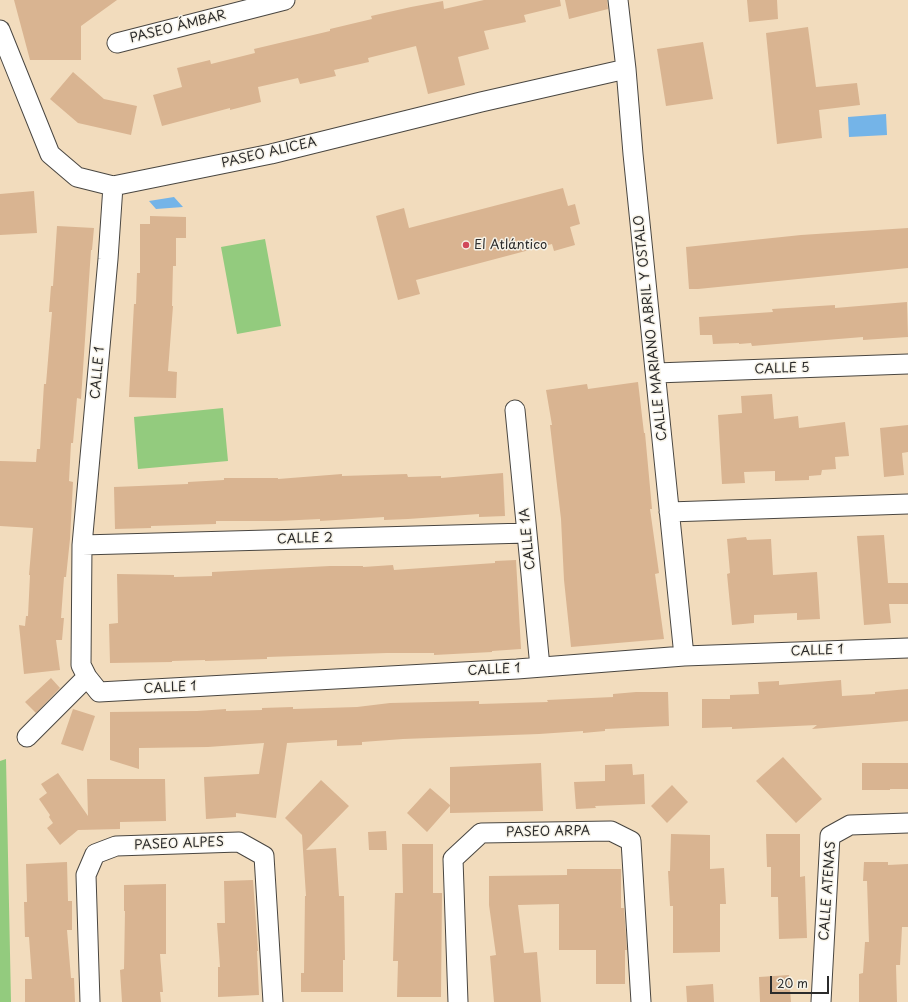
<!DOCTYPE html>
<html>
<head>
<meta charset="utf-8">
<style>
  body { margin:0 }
  #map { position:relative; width:908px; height:1002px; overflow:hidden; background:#f2dcbd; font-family:"Playpen Sans",sans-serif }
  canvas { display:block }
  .scale { position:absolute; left:770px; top:976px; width:59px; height:18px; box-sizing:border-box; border:2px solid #2b2b2b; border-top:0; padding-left:5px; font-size:12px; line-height:14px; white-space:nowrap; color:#2b2b2b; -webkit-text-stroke:3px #f7f3e8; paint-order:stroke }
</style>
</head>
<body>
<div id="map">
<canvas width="908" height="1002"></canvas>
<div class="scale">20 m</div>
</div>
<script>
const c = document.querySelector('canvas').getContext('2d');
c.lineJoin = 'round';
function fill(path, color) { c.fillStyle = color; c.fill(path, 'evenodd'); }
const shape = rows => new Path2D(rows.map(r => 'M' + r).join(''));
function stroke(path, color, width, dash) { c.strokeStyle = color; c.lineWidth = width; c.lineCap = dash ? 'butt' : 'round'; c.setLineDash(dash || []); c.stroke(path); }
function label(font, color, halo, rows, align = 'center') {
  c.font = font + ' "Playpen Sans",sans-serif'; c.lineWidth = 3; c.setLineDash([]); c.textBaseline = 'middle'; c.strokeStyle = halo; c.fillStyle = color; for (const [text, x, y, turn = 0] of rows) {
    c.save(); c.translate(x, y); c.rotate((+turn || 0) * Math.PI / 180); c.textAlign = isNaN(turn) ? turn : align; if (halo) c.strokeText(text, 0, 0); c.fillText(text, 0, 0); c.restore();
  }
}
fill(shape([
  [265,239,281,326,237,334,221,247],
  [223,408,228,461,138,469,134,417],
  [6,759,11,1002,0,1002,0,761]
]), '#93cb7e');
fill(shape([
  [886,114,887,135,849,137,848,117],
  [174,197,183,207,156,209,149,201]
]), '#74b4e8');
fill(shape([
  [14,0,117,0,81,26,81,60,30,60],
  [484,0,560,0,561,6,524,15,526,22,484,31,489,49,458,57,465,85,428,94,416,46,368,58,369,62,334,70,336,76,300,84,298,78,258,87,261,102,230,110,230,108,162,126,153,95,182,87,177,68,210,60,211,64,255,53,254,49,330,31,330,29,372,19,371,16,411,7,443,1,444,9],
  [565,0,607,0,608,9,569,19],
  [747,0,777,0,778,19,749,22],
  [808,27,816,87,857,83,860,105,819,110,822,138,777,144,766,33],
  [703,42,713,99,666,106,657,49],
  [73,72,104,99,137,106,131,135,78,123,50,99],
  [563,188,568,206,575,204,580,224,570,227,575,245,554,251,552,244,416,280,420,294,398,300,376,216,404,208,409,228],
  [34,191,37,233,0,235,0,194],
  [150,216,186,217,186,238,176,238,176,266,173,266,172,306,173,306,168,371,177,372,176,398,129,397,134,304,136,304,137,273,140,273,140,224,150,224],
  [57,226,94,228,92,250,91,250,81,399,77,398,73,443,71,443,69,481,73,482,70,539,66,577,64,577,61,618,64,618,62,640,56,640,60,670,24,674,19,625,25,626,26,616,28,616,30,575,29,575,33,528,0,526,0,461,36,462,37,449,40,449,44,384,46,384,52,312,49,312,51,286,53,286],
  [908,228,908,268,698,289,689,289,686,247,801,235],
  [907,302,908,337,863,340,863,337,752,346,751,343,739,344,739,343,713,344,712,335,700,335,699,317,773,312,772,309,835,305,835,308],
  [638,382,644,433,645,433,652,509,650,509,659,573,655,574,664,639,571,647,564,580,561,519,550,425,552,425,546,390,587,384,588,389],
  [772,394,774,419,798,416,799,428,845,422,849,456,835,457,836,469,822,470,821,475,809,476,809,480,775,481,775,471,744,472,745,483,722,484,718,415,742,413,741,396],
  [908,425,908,452,902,453,904,475,884,477,880,428],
  [503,473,505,516,479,517,479,514,408,519,384,520,384,517,320,521,320,519,278,521,216,521,216,524,151,526,151,528,115,529,114,487,188,484,188,482,224,480,224,478,278,478,278,479,342,474,342,476,407,474,408,477,441,476,441,478],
  [884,535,888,583,908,583,908,604,889,604,891,623,864,625,857,536],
  [746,537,747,540,771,539,773,575,817,572,820,619,797,620,797,613,754,615,754,623,732,625,727,574,730,573,727,539],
  [516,560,521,649,492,651,492,652,434,655,434,653,387,653,267,657,267,659,235,660,205,661,205,660,172,661,172,662,110,663,109,624,118,623,117,574,174,575,174,577,212,576,212,572,330,566,363,566,363,567,393,565,394,570,495,563,495,561],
  [51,678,60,688,36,713,25,702],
  [841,680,842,696,875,694,875,692,908,689,908,721,812,729,817,725,732,729,732,727,702,728,702,699,730,699,730,695,759,694,758,682,779,681,779,685],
  [636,692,668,692,669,726,605,729,605,731,583,733,583,731,539,734,403,739,362,742,362,745,337,746,337,740,287,743,276,818,236,813,236,817,206,819,204,777,259,774,264,743,208,747,139,748,139,769,110,760,110,712,197,711,226,709,226,711,262,710,262,708,293,707,293,709,357,707,390,703,479,701,479,704,548,702,547,700,613,697,613,694],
  [73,709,95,716,83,751,61,744],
  [783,757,822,799,796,823,756,781],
  [541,763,543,811,450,813,450,806,427,832,407,813,430,788,450,805,450,767],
  [862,763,908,763,908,789,890,789,890,790,862,790],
  [632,764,633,775,644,774,645,804,595,806,596,808,576,809,574,782,605,781,605,765],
  [58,773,88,816,87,779,165,779,166,821,120,822,120,829,78,830,60,845,47,828,53,823,49,817,50,815,39,799,47,793,41,784],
  [321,780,349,806,306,850,336,848,339,896,344,896,345,960,343,960,343,992,301,992,301,973,304,973,305,896,306,896,302,835,285,818],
  [672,785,688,802,667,823,651,806],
  [386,831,387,850,369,850,368,832],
  [671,834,710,835,710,869,724,868,726,904,720,904,720,952,673,953,673,906,670,906,668,871,670,871],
  [766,834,800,834,800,877,805,876,807,938,779,939,778,897,771,897,771,867,767,867],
  [402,844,433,844,433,893,442,893,441,997,397,997,398,961,393,961,395,893,403,893],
  [67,862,68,901,72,901,72,930,67,930,71,978,74,978,75,1002,25,1002,25,979,32,979,29,937,25,937,24,902,27,902,26,864],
  [864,862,888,862,888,865,908,864,908,927,902,927,900,965,896,965,897,1002,859,1002,859,974,863,973,865,942,869,942,867,881,863,881],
  [567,869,621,869,621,908,624,908,627,950,625,950,625,984,596,984,596,950,559,950,559,904,518,905,524,953,537,952,541,1002,494,1002,490,956,496,955,489,905,489,876,567,875],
  [253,880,258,951,257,951,259,995,218,997,218,967,220,967,217,923,225,923,224,881],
  [166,884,166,954,160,954,163,992,160,992,161,1002,122,1002,120,970,124,969,125,911,124,911,124,885],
  [789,975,791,1002,760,1002,759,977],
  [713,984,714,1002,687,1002,686,986]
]), '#d9b491');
const street = shape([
  [618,0,626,69,633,154,684,656],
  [0,30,50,154,77,177,113,186,271,154,481,102,626,69],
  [117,43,285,0],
  [113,186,108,259,82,545,81,665,87,677,99,692,517,669,684,656,908,648],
  [656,373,908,364],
  [515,410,540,667],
  [669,512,908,504],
  [82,545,527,533],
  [27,737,87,677],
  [90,1002,86,875,95,854,116,846,239,842,264,856,273,1002],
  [458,1002,453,859,481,833,611,831,631,841,641,1002],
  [821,1002,830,836,850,825,908,823]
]);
stroke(street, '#494641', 21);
stroke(street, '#fff', 19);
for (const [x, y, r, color] of [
  [466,245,4,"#d1495b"]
]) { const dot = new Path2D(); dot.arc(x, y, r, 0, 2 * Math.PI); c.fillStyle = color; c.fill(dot); stroke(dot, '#f7f3e8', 1.5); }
label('13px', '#2b2b2b', '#f7f3e8', [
  ["PASEO ÁMBAR",178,27,-14],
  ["PASEO ALICEA",269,153,-13],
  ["CALLE MARIANO ABRIL Y OSTALO",651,328,-96],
  ["CALLE 5",782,369,-2],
  ["CALLE 1",98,373,-85],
  ["CALLE 2",305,539,-2],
  ["CALLE 1A",528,539,-96],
  ["CALLE 1",817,651,-2],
  ["CALLE 1",494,670,-3],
  ["CALLE 1",170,688,-3],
  ["PASEO ARPA",548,832,-1],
  ["PASEO ALPES",179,844,-2],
  ["CALLE ATENAS",828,891,-86]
]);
label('13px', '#2b2b2b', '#f7f3e8', [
  ["El Atlántico",474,245]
], 'left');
</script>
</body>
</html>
